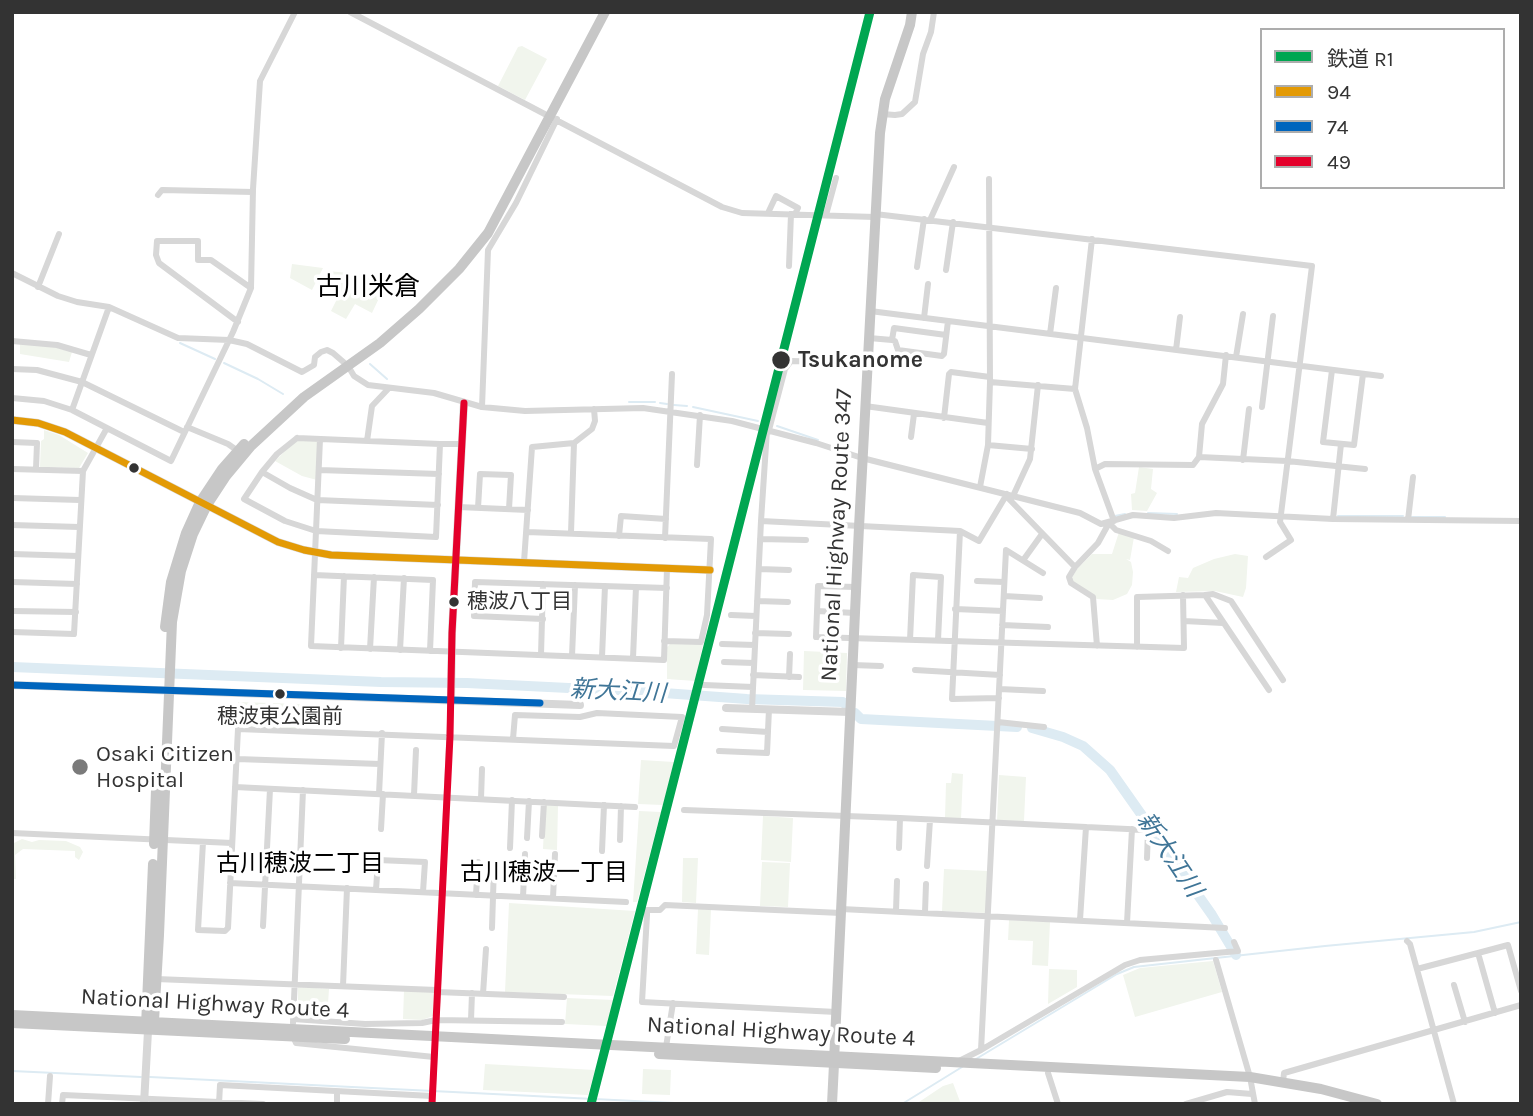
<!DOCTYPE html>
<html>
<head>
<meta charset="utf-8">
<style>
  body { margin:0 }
  #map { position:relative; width:1533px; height:1116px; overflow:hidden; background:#fff; font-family:Karla,"Noto Sans JP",sans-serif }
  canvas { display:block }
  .frame { position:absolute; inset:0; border:14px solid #333; pointer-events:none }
  .legend { position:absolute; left:1260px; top:28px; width:245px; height:161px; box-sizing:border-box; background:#fff; border:2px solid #adadad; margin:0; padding:9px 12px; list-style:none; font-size:21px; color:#333 }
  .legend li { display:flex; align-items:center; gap:14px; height:35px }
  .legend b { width:35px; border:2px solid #adadad }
</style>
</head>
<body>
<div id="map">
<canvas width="1533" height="1116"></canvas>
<div class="frame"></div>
<ul class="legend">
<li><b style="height:9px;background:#00a651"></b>鉄道 R1</li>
<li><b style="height:9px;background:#e39a05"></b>94</li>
<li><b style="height:9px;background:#0065bd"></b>74</li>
<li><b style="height:9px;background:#e4002b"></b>49</li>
</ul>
</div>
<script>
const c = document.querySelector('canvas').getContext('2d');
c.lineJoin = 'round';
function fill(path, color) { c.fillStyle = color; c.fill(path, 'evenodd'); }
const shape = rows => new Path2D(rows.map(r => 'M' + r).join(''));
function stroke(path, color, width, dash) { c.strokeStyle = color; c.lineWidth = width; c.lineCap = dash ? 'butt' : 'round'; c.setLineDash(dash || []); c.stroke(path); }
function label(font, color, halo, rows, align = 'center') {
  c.font = font + ' Karla,"Noto Sans JP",sans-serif'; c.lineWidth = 7; c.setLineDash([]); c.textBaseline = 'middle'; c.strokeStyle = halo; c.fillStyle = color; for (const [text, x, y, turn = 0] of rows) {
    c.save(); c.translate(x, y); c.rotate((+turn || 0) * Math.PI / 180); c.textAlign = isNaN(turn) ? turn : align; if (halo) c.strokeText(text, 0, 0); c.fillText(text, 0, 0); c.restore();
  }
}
fill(shape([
  [522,46,547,59,525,100,498,86,518,47],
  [292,264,323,268,312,290,290,278],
  [328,271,389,277,372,313,355,304,346,319,331,311,337,299,321,288],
  [20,344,54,347,72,352,69,362,20,354],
  [44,430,59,435,88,453,79,468,40,467,41,441,44,439],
  [315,439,319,443,317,480,302,476,275,461,296,440],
  [1139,467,1153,469,1151,489,1157,493,1147,511,1132,510,1131,494,1135,493],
  [1119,532,1134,537,1130,560,1126,559,1131,562,1133,572,1132,585,1127,594,1113,600,1097,599,1072,582,1072,578,1077,569,1092,554,1112,554],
  [1235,554,1248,556,1246,588,1243,597,1215,591,1176,592,1179,577,1188,578,1193,568,1214,559],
  [670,644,703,644,695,681,667,679,667,647],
  [804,651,847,653,846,691,803,690],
  [238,702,300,704,299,729,237,727],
  [641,760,674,762,663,805,638,804],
  [952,773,963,774,961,819,945,818,946,783,951,783],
  [999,775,1026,777,1024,821,997,821],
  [545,805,558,806,557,850,543,849],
  [639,811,661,812,637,902,633,902],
  [763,816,793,818,791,862,761,860],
  [22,839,32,842,39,840,66,841,80,847,83,852,79,860,75,857,75,851,23,849,15,855,16,879,14,879,12,844],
  [683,858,698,858,696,903,682,902],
  [762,862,790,863,788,907,760,906],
  [944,869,988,871,986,913,942,911],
  [509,903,635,911,613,996,505,992],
  [698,909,711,909,709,955,696,954],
  [1009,920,1050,922,1048,966,1032,965,1033,941,1008,940],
  [1213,961,1222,992,1135,1017,1123,975,1140,968],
  [1049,969,1077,970,1077,987,1048,1004],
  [298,987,329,989,327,1019,298,1018],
  [404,990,434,991,433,1016,422,1020,403,1019],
  [567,998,614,1000,607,1026,565,1024],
  [485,1064,595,1070,588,1095,483,1090],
  [643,1069,671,1070,670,1095,642,1094],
  [953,1083,961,1104,916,1104,943,1086]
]), '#f1f5ed');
stroke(shape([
  [180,343,215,359],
  [224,363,258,379,283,394],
  [370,364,387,379],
  [629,402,655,402],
  [660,403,667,404],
  [674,405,687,406],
  [693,407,758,421],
  [777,426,818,440],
  [1148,513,1177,514],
  [1115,516,1125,514],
  [1338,516,1403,516],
  [1412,517,1445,517],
  [976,1059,1117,974,1134,967,1325,946,1474,932,1521,922],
  [12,1071,141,1077],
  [150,1077,695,1104],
  [902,1104,962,1067]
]), '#ddebf3', 2);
stroke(shape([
  [12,667,381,682,467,683,650,692,747,699,843,702,846,705],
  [855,713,861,719,1017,727],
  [1032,728,1063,737,1083,746,1110,770,1212,915,1236,955]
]), '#ddebf3', 10);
stroke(shape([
  [350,12,722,207,742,213,875,217],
  [882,114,895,115,902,114,915,102,923,54,931,32,934,12],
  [158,195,162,190,253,192],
  [768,213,776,196,798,208,795,214],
  [875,214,1312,266,1280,522,1291,540,1266,557],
  [826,215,836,178],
  [930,220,954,167],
  [1092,239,1075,389,1087,428,1095,469,1114,521],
  [789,266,791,214],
  [917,267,924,219],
  [946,270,953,222],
  [12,273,58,296,77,302,109,307,178,338,229,340,247,344,302,372,314,365,315,357,321,352,327,350,333,353,348,366,354,376,368,385,434,393,482,407,525,411,643,408,732,421,816,443,862,458,1080,513,1101,524,1133,515,1174,518,1216,513,1333,519,1521,521],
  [38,287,59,234],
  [870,311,1381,376],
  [924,318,928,284],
  [238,322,159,263,156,255,157,241,198,241,198,260,211,260,251,288],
  [1050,334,1056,288],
  [869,338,892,340,894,328,946,335],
  [892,340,895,341,898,350,942,356,944,354,948,321],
  [12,341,57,345,91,355],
  [1176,350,1180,317],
  [1236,357,1243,314],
  [12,369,37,370,82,382,184,432],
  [1332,370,1323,442,1354,445,1363,374],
  [990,382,1075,389],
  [12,398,44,401,72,410,171,461,233,332,251,288,253,189,260,81,295,12],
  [865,406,988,423],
  [482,407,488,250,516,203,557,119],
  [1262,407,1273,316],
  [72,410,109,307],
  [944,418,949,374,951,372,990,377],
  [187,427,228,444,238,451],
  [769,430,785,369,791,361,867,363],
  [911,437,914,414],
  [297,438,440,444,436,537,316,531,285,521,244,499,262,472,277,454,297,438],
  [320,439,311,646,664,660,667,568],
  [367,441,372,406,389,388],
  [12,442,37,443,36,469],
  [440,444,461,444],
  [988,445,1032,449],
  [1199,457,1202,424,1223,384,1226,355],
  [1243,460,1249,409],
  [697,465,700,415],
  [12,469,83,471],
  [1095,469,1105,464,1193,465,1199,457,1287,461,1365,469],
  [319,470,439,474],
  [262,472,290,488,317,500,438,505],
  [980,487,988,445,990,382,989,179],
  [1013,496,1030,459,1038,385],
  [12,498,80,500],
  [458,507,528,510],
  [478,508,480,474,511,475,509,509],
  [1333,519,1341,444],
  [1408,520,1413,477],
  [761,521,767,430],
  [12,525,79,527],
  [960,531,952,699,999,698],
  [527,532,711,539,707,615,701,642,664,641],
  [571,533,574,443],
  [619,536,621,516,666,519],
  [665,538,672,374],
  [760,539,806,540],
  [12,554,78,556],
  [1024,559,1042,534],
  [524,562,532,447,574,443,592,429,595,421,594,409],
  [1075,567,1098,543,1109,523,1116,530,1151,541,1168,551],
  [759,569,789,570],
  [314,575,433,580,430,651],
  [977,581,1004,582],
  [12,582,77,584],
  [856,587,818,586,816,637,1184,648,1183,595],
  [1205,595,1213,594,1231,601,1283,680],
  [1004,596,1040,598],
  [757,601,788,602],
  [955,609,1003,611],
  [12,611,76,612],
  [817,611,855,613],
  [731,615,756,616],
  [543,619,474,616,475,582,667,588],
  [1184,621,1223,623],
  [1002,625,1048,627],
  [12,632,74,634,83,471,107,428],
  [755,633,789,634],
  [910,640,913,575,941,577,938,640],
  [722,644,755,645],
  [1137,647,1137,597,1205,595,1269,690],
  [341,648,344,576],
  [370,649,374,577],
  [400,650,404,578],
  [541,655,543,584],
  [572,656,575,585],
  [602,657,605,586],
  [633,658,636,587],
  [724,662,754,663],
  [852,665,881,666],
  [915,670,1000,675],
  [753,675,799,677],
  [789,677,790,654],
  [704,685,753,687],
  [999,689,1043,691],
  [752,709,761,521,960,531,979,541,1007,494,1009,499,1075,567,1069,577,1071,583,1093,597,1097,646],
  [998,722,1044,727],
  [722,729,768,732],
  [719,751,767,753,769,709],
  [237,759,380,764],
  [235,787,635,807],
  [379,794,382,733],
  [414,795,416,750],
  [481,799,482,769],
  [684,810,900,818],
  [381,829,383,794],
  [12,833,232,843],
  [542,836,544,802],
  [527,838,529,801],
  [620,840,621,806],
  [203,842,198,930,225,931,228,928,238,729,674,746,682,717,597,713,580,717,515,715,513,739],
  [510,848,512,800],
  [899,848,900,818,1148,830,1147,858],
  [602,851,604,805],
  [927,866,930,820],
  [230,883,626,902],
  [376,890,378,860,425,862,423,892],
  [476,895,478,862],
  [523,897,525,854],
  [553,898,555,854],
  [841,909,1225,928],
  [896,911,897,881],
  [925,912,926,884],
  [1080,920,1086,827],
  [1127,923,1132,829],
  [263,926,270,789],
  [492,928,494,866],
  [1407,941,1410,944,1454,1104],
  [1216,960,1250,1077,1255,1104],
  [1417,969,1478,953],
  [156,979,437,990],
  [1454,985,1465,1022],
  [343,986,347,888],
  [437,992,564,997],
  [483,994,486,949],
  [836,1012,642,1002,647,915,647,910,660,910,665,905,841,913],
  [1495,1013,1478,953,1508,945,1521,991],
  [293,1019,365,1024,422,1023,436,1020,562,1022],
  [471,1020,472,993],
  [293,1023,303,790],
  [436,1030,451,700],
  [293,1036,296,1043,434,1057],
  [666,1047,673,1003],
  [981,1050,1125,965,1140,960,1238,951,1234,942],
  [959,1061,981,1050,1006,550,1043,573],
  [1048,1073,1058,1104],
  [1283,1082,1284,1073,1521,1005],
  [48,1104,50,1076],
  [62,1104,63,1095,263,1104],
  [219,1104,220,1085,432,1096],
  [337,1104,337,1092],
  [432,1104,435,1049],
  [1186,1104,1227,1092,1252,1094]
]), '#d7d7d7', 6);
stroke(shape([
  [12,420,38,423,65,432,278,542,304,550,331,555,710,570],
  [12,685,580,705],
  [451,700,452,633,464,403],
  [726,708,850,712],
  [144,1104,148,1031]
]), '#d7d7d7', 8);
stroke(shape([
  [832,1104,834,1064]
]), '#cacaca', 10);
stroke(shape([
  [165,627,171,582,186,533,200,502,222,469,244,444],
  [154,844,156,790],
  [12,1015,1250,1077,1321,1089,1377,1104],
  [12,1023,345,1039],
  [152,1024,154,1021,159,935,172,622,181,571,193,534,207,505,226,476,251,446,304,397,380,343,419,309,459,269,488,233,605,12],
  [146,1026,153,864],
  [659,1054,936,1068],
  [834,1061,859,527,880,133,885,99,910,25,912,12]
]), '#c7c7c7', 10);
stroke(shape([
  [12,420,38,423,65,432,278,542,304,550,331,555,710,570]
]), '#e39a05', 7);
stroke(shape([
  [12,685,540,703]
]), '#0065bd', 7);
stroke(shape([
  [432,1104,450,736,452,633,464,403]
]), '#e4002b', 7);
stroke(shape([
  [591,1104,870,12]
]), '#00a651', 9);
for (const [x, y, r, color] of [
  [781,360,10,"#333"],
  [134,468,6,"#333"],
  [454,602,6,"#333"],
  [280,694,6,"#333"],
  [80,767,9,"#7a7a7a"]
]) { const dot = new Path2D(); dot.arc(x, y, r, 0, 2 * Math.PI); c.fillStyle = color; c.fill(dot); stroke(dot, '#fff', 2.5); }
label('21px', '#333', '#fff', [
  ["穂波八丁目",467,602],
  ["穂波東公園前",280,717,"center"]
], 'left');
label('bold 23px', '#333', '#fff', [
  ["Tsukanome",798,360]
], 'left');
label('23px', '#333', '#fff', [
  ["National Highway Route 347",837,535,-87],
  ["National Highway Route 4",215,1004,3],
  ["National Highway Route 4",781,1032,3]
]);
label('23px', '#333', '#fff', [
  ["Osaki Citizen",96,754],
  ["Hospital",96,780]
], 'left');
label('italic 24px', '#3f7597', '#fff', [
  ["新大江川",618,692,3],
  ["新大江川",1169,855,56]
]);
label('24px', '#000', '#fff', [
  ["古川穂波二丁目",300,864],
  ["古川穂波一丁目",544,873]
]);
label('26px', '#000', '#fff', [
  ["古川米倉",368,288]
]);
</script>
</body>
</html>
